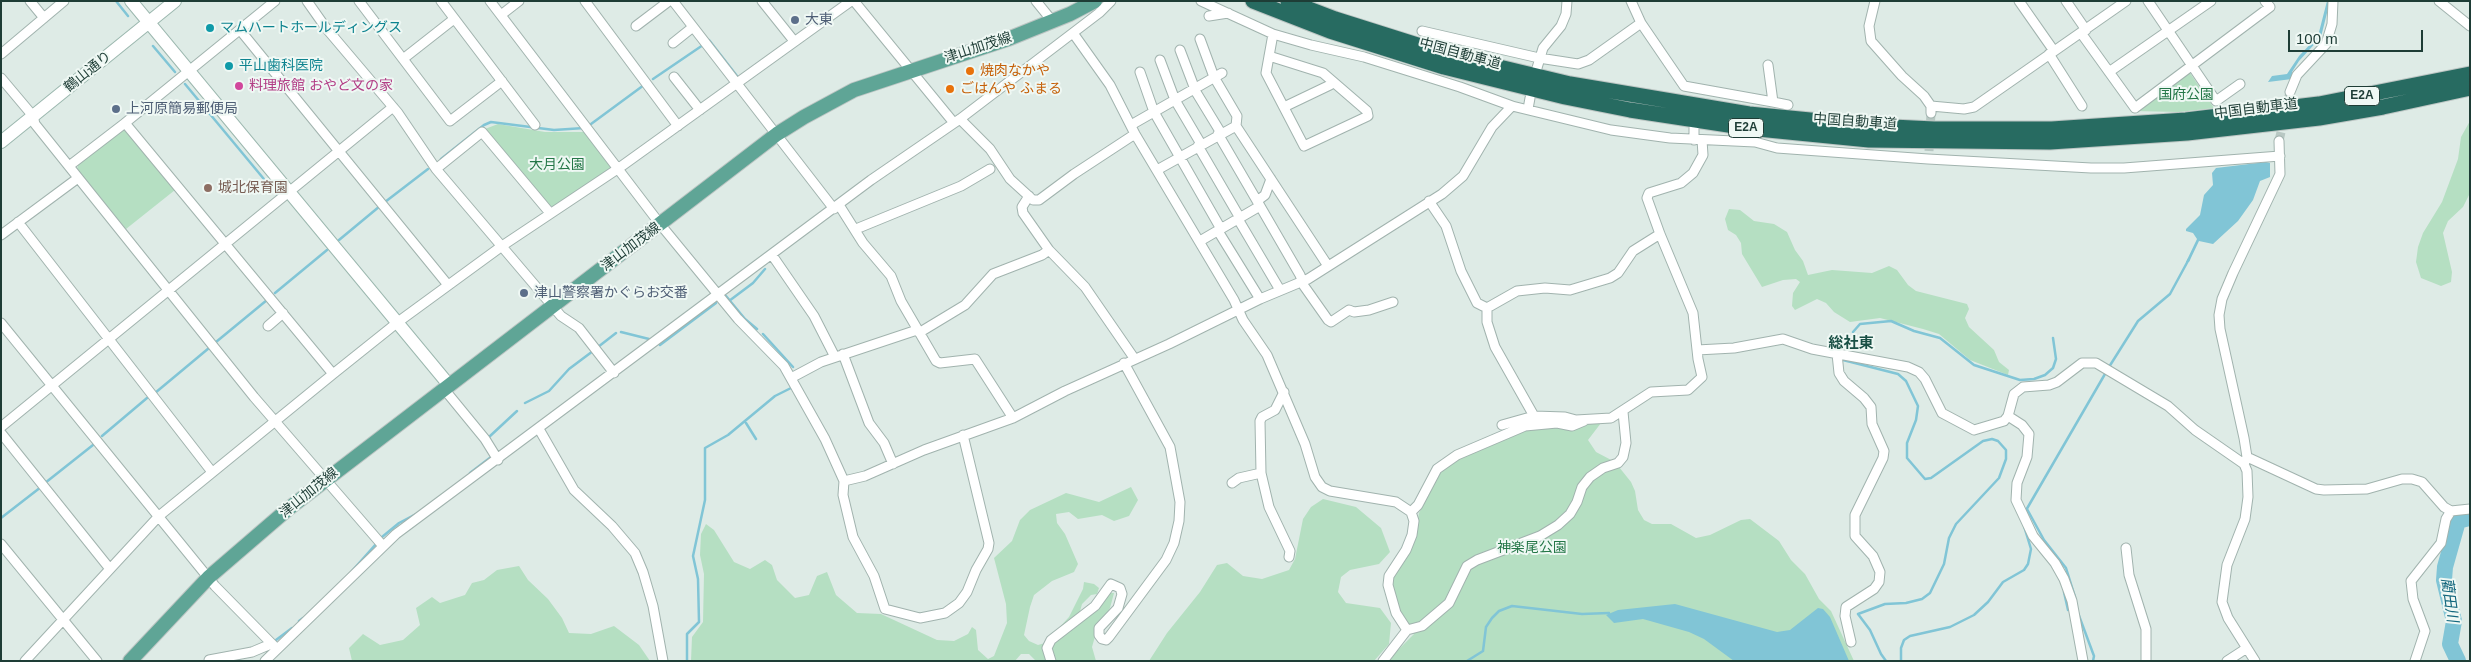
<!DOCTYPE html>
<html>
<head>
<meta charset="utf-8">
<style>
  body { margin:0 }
  #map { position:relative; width:2471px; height:662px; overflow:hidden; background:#deebe6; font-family:Arial,sans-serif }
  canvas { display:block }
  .frame { position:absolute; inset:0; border:2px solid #1e3d36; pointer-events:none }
  .scale { position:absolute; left:2288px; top:30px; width:135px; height:22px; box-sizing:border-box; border:2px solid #1e3d36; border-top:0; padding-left:6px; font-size:15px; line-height:18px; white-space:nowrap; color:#1e3d36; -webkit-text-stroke:4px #eff8f4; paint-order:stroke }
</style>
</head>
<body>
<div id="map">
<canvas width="2471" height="662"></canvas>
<div class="frame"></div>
<div class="scale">100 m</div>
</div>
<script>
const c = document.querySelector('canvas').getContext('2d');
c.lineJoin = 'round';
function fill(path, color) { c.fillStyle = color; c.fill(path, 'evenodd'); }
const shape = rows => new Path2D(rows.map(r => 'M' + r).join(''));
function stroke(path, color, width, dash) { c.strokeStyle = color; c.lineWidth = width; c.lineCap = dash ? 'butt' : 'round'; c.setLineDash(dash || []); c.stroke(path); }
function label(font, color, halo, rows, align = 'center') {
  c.font = font + ' Arial,"Noto Sans JP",sans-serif'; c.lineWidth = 4; c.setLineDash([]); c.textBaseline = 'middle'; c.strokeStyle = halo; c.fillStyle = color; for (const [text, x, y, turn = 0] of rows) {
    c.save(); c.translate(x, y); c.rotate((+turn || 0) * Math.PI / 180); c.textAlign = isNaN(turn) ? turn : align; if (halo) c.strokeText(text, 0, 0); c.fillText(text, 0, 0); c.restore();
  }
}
fill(shape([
  [2190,73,2214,108,2179,112,2134,111],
  [2470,121,2470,193,2463,207,2448,221,2443,233,2452,272,2451,282,2441,286,2421,278,2416,262,2418,247,2423,233,2442,202,2458,159,2461,137],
  [498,124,545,132,586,132,610,164,611,169,554,207,548,205,485,129],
  [121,130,125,130,175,190,126,229,77,169,79,162],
  [1729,209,1740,210,1754,221,1774,224,1787,232,1795,250,1803,261,1808,275,1832,270,1872,273,1889,266,1897,270,1908,285,1916,291,1967,304,1969,309,1965,318,1969,327,1994,350,1999,362,2009,370,2008,375,1970,360,1939,334,1923,329,1880,318,1850,322,1834,312,1826,303,1817,299,1795,310,1792,306,1793,293,1800,282,1796,279,1783,280,1762,287,1742,254,1741,243,1736,235,1728,230,1725,219],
  [1595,422,1601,423,1588,440,1596,452,1615,462,1631,482,1635,491,1638,510,1644,520,1652,524,1671,524,1696,538,1710,535,1741,520,1750,519,1779,541,1791,560,1805,574,1819,599,1831,611,1854,661,1387,661,1414,634,1413,625,1406,623,1401,616,1391,588,1394,576,1413,545,1419,513,1439,474,1454,461,1516,430],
  [1131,487,1138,500,1129,516,1114,521,1102,515,1078,519,1069,512,1056,514,1057,523,1065,534,1078,564,1074,572,1052,581,1034,595,1030,607,1024,635,1029,641,1038,645,1045,643,1069,617,1083,589,1084,582,1094,584,1099,588,1097,594,1091,595,1082,604,1079,615,1110,593,1114,593,1110,608,1096,633,1092,647,1096,661,1036,661,1029,654,1021,654,1015,661,691,661,692,637,703,622,704,574,700,555,701,534,706,524,714,530,734,562,750,569,765,560,772,565,777,580,795,598,809,595,817,576,827,572,836,595,857,613,881,614,937,640,954,641,968,634,972,627,976,630,978,650,988,659,994,656,1007,623,1006,604,994,558,1012,541,1020,520,1030,510,1066,493,1099,502],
  [1323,499,1356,507,1381,528,1390,552,1379,564,1350,570,1341,577,1338,592,1346,603,1380,608,1391,623,1389,644,1374,661,1149,661,1167,633,1200,592,1217,565,1227,563,1243,576,1262,579,1289,570,1295,559,1303,519,1311,507],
  [519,566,528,580,548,599,562,618,569,633,591,634,614,626,639,645,650,661,352,661,349,648,363,634,380,645,403,640,420,625,416,608,432,597,440,603,465,595,472,583,484,580,497,570]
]), '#b5dfc2');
fill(shape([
  [2327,1,2330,1,2321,37,2299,61,2292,72,2292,79,2268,82,2272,76,2287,74,2299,56,2318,36],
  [2266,162,2270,163,2270,177,2260,181,2253,200,2238,221,2213,244,2199,241,2189,262,2186,262,2197,239,2193,233,2186,231,2186,229,2200,215,2204,195,2213,185,2212,173,2216,168],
  [1675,604,1777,632,1790,630,1818,608,1823,609,1830,617,1849,661,1734,661,1704,639,1689,632,1643,619,1614,623,1606,615,1618,610]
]), '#81c5d6');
stroke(shape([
  [116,1,128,16],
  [709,40,737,76],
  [153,46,175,72],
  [653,79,703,45],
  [185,84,278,196],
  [591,124,644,85],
  [441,159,484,125,491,122,554,130,584,128],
  [385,202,428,169],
  [339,240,380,206],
  [275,293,327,250],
  [726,296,745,319,757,329],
  [729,301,753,283,765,269],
  [621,332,649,339],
  [1853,332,1860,324,1891,321,1914,331,1940,338,1974,365,2020,380,2034,379,2045,375,2053,368,2056,359,2053,338],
  [763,334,793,367],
  [216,342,267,300],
  [660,345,716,303],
  [598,347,616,333],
  [1843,360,1898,374,1906,381,1918,406,1916,420,1907,443,1907,458,1925,479,1931,478,1983,441,1992,439,1998,441,2006,450,2006,459,1999,478,1956,524,1949,538,1944,564,1930,593,1922,599,1906,603,1885,604,1858,614,1870,630,1881,654,1886,661],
  [2109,367,2138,321,2170,294,2189,259],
  [155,393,209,348],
  [525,403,549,391,569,369,593,351],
  [746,423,756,439],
  [102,436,147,398],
  [489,437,517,411],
  [470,473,491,457],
  [45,483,93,445],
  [2027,509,2044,540,2066,568,2075,597],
  [2025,512,2105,374],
  [1,518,41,487],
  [382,537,399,523,418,513],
  [352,571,376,544],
  [2064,592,2068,610],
  [2078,613,2094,656,2093,661],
  [299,621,303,618],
  [276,640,292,628],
  [230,661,241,658],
  [687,661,687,634,699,622,698,579,693,556,705,500,705,448,728,435,775,396,791,388],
  [1467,661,1483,651,1486,627,1492,618,1499,611,1512,606,1582,614,1609,613],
  [1901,661,1901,648,1904,640,1910,636,1950,627,1974,615,1988,602,2003,582,2024,570,2028,564,2031,549,2024,526]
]), '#81c5d6', 2.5);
stroke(shape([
  [2458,661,2450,644,2454,621,2444,580,2445,567,2458,521,2469,518]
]), '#81c5d6', 16);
stroke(shape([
  [2279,141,2290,92],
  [1929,151,1931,113]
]), '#b8c8c3', 9, [9, 4.5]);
const street = shape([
  [30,1,44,18],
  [307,1,326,28,398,113,436,169,561,316,579,328,614,373],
  [359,1,450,121,502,81],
  [441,1,535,125],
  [490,1,660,224,738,319,784,366,825,439,844,481,865,476,924,450,1013,418,1065,391,1169,344,1260,299,1308,279,1442,194,1463,176,1492,127,1512,106],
  [585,1,678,126],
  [673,1,834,209],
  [762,1,794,41],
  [854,1,954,123],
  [1036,1,1053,22],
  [1201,1,1273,34,1311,45,1364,57,1460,87,1512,106,1611,130,1670,138,1755,142,1777,148,1928,159,2091,168,2124,168,2280,156],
  [1631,1,1641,23,1684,86,1773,102],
  [1875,1,1869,26,1871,41,1902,76,1924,96,1931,106,1931,113],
  [2019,1,2054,51],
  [2066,1,2086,30],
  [2148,1,2216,101,2240,84],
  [2439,1,2470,26],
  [501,15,519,1],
  [1209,16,1228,13],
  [636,26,669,1],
  [240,30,448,285],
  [1422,31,1539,58,1578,64,1589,60,1641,23],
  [1073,33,1110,85,1135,134,1234,300,1243,320,1267,355,1305,444,1315,477,1322,487,1330,491,1396,502,1411,512,1414,521,1412,535,1406,550,1389,576,1388,585,1396,613,1407,630,1422,626,1449,603,1467,566,1477,560,1540,536,1558,525,1570,514,1577,502,1582,487,1590,477,1603,468,1618,463,1623,457,1626,443,1623,412],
  [2081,33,2135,108,2270,7,2265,1],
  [1200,39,1214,77,1237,116,1236,126],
  [673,43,693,27],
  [1180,50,1196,92,1221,133],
  [1,54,64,1],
  [2049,54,2082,106],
  [1269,56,1323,73,1367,111,1368,116,1304,146,1266,73,1273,34],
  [403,59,454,19],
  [1160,60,1175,100,1201,144],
  [1768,65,1773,102,1788,105],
  [1537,68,1543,48,1561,26,1566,14,1567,1],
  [1140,72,1154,112,1221,229],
  [2109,72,2211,1],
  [674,77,700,110],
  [1,78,33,116,35,124,254,397,383,546],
  [2290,92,2297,75,2326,44,2332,24,2333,1],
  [1931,106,1964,109,1974,107,2126,1],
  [1284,107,1330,85,1332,81],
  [1528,109,1530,98],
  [960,119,990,149,1010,179,1033,200,1039,200,1074,174,1135,134],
  [125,123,333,374],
  [1131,125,1222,73],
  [1694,128,1694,140],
  [1198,146,1240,218],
  [69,166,125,123,275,1],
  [436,169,482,132,550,213],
  [1157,170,1236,126,1328,266],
  [1257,201,1265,195,1271,179],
  [1429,201,1446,226,1461,271,1477,303,1487,308],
  [839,205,863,243,891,276,901,301,936,361,940,363,975,359,1013,418],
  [1260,206,1300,275,1304,286,1328,320,1331,322,1349,310,1354,312,1369,310,1393,302],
  [1238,219,1280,290],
  [18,222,212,472],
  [856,229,961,186,990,169],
  [1218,231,1260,299],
  [1,235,78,178],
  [1200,241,1260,206,1218,134],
  [1049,250,1085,287,1134,358],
  [772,255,814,316,835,357],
  [1,323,215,586,277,649],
  [268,326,283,313],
  [1697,350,1734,348,1783,339,1812,349,1908,367,1919,372,1925,379,1942,413,1974,430,2004,421,2008,416,2014,394,2023,387,2049,385,2057,382,2082,363,2096,363,2168,406,2195,430,2244,464,2247,471,2248,497,2245,519,2227,565,2222,602,2228,618,2255,661],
  [843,354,869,423,884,443,893,464],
  [1837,354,1839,373,1844,381,1864,398,1871,407,1872,424,1884,451,1883,458,1855,515,1855,536,1873,556,1880,572,1879,582,1874,589,1846,607,1845,616,1851,642],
  [791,378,821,362,914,331,922,331,965,305,993,274,1042,255,1049,250,1023,213,1022,207,1029,196],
  [444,389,485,439,498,460],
  [1284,392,1275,410,1262,417,1260,421,1261,473,1269,507,1290,551,1289,557],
  [1534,416,1495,347,1487,322,1487,308,1517,291,1545,288,1570,290,1610,278,1618,273,1633,251,1660,234],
  [2008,416,2022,425,2029,434,2027,457,2017,483,2016,500,2033,536,2055,563,2064,579,2072,601,2083,661],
  [1502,425,1534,416,1565,417,1576,420,1611,418,1651,392,1688,390,1702,377,1698,359,1693,313,1660,234,1647,198,1649,193,1681,183,1693,173,1703,155,1702,140],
  [1,427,393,107],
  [539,429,574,490,612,526,635,553,643,572,653,606,663,661],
  [1,433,110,569],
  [2247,457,2316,489,2324,490,2367,489,2402,479,2412,479,2422,482,2444,507,2451,511,2470,509],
  [2244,464,2247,457,2244,438,2220,329,2219,315,2222,299,2233,273,2280,174,2279,141],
  [844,481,843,495,853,537,874,576,885,609,920,618,945,613,959,603,967,592,976,570,988,549,989,543,963,435],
  [1232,483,1239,478,1261,473],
  [1411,512,1418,505,1437,469,1457,455,1525,426,1557,423,1572,426,1584,421],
  [1,544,97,661],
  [2126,548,2129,575,2146,629,2146,661],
  [209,660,252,652,271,644],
  [25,661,159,516,333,374,398,322,502,246,619,168,851,1],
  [265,661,396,534,871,180,960,119,1099,13,1111,1],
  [1051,661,1047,648,1051,640,1095,606,1111,584,1120,588,1122,594,1118,608,1099,628,1099,635,1102,639,1106,640,1109,637,1166,560,1174,543,1179,521,1180,502,1170,447,1124,363],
  [1383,661,1407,630],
  [2227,661,2247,648],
  [2415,661,2425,631,2413,599,2411,581,2441,543,2446,519,2451,511]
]);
const secondary = shape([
  [131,1,449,385],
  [1,142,175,1]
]);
const primary = shape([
  [130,661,209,577,288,509,777,134,804,117,854,90,1008,39,1070,14,1095,1]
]);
const highway = shape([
  [1253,1,1330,31,1444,67,1565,97,1630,110,1748,128,1869,140,2050,142,2187,133,2319,118,2383,107,2470,88],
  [1288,1,1335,19,1449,55,1570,84,1749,114,1871,126,1934,129,2052,129,2186,120,2319,104,2470,74]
]);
stroke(street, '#a1b3ae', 11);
stroke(secondary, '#9cb8af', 14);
stroke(primary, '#bcc5c3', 16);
stroke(highway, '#bcc5c3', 17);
stroke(street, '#fff', 9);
stroke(secondary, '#fff', 12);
stroke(primary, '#5fa596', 14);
stroke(highway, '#276b61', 15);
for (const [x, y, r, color] of [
  [795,20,5,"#5c6f8a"],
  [210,28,5,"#0f9aa8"],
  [229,66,5,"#0f9aa8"],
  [970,71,5,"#e8710a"],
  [239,86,5,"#d1479c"],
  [950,89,5,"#e8710a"],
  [116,109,5,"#5c6f8a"],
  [208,188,5,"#8d6e63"],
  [524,293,5,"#5c6f8a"]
]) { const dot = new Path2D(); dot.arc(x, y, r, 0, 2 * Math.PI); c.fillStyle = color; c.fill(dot); stroke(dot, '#eff8f4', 2); }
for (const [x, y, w] of [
  [2362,96,35],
  [1746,128,35]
]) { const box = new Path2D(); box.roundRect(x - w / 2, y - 9.5, w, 19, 4); c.fillStyle = '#eff8f4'; c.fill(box); stroke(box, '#1e3d36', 1); }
label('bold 12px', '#1e3d36', null, [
  ["E2A",2362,96],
  ["E2A",1746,128]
]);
label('14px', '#4e5e75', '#eff8f4', [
  ["大東",805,20],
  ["上河原簡易郵便局",126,109],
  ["津山警察署かぐらお交番",534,293]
], 'left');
label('14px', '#0d838f', '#eff8f4', [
  ["マムハートホールディングス",220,28],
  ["平山歯科医院",239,66]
], 'left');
label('14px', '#1e3d36', '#eff8f4', [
  ["津山加茂線",978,48,-18],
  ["中国自動車道",1460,54,15],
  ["鶴山通り",88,72,-39],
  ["中国自動車道",2256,109,-7],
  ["中国自動車道",1855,122,4],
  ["津山加茂線",631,247,-37],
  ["津山加茂線",309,493,-39]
]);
label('14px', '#c56008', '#eff8f4', [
  ["焼肉なかや",980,71],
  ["ごはんや ふまる",960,89]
], 'left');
label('14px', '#b23c85', '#eff8f4', [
  ["料理旅館 おやど文の家",249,86]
], 'left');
label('14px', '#257748', '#eff8f4', [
  ["国府公園",2186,95],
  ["大月公園",557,165],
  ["神楽尾公園",1532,548]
]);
label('14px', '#785e54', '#eff8f4', [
  ["城北保育園",218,188]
], 'left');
label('bold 15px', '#195045', '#eff8f4', [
  ["総社東",1851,344]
]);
label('italic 15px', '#13677d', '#eff8f4', [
  ["藺田川",2449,600,82]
]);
</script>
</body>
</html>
